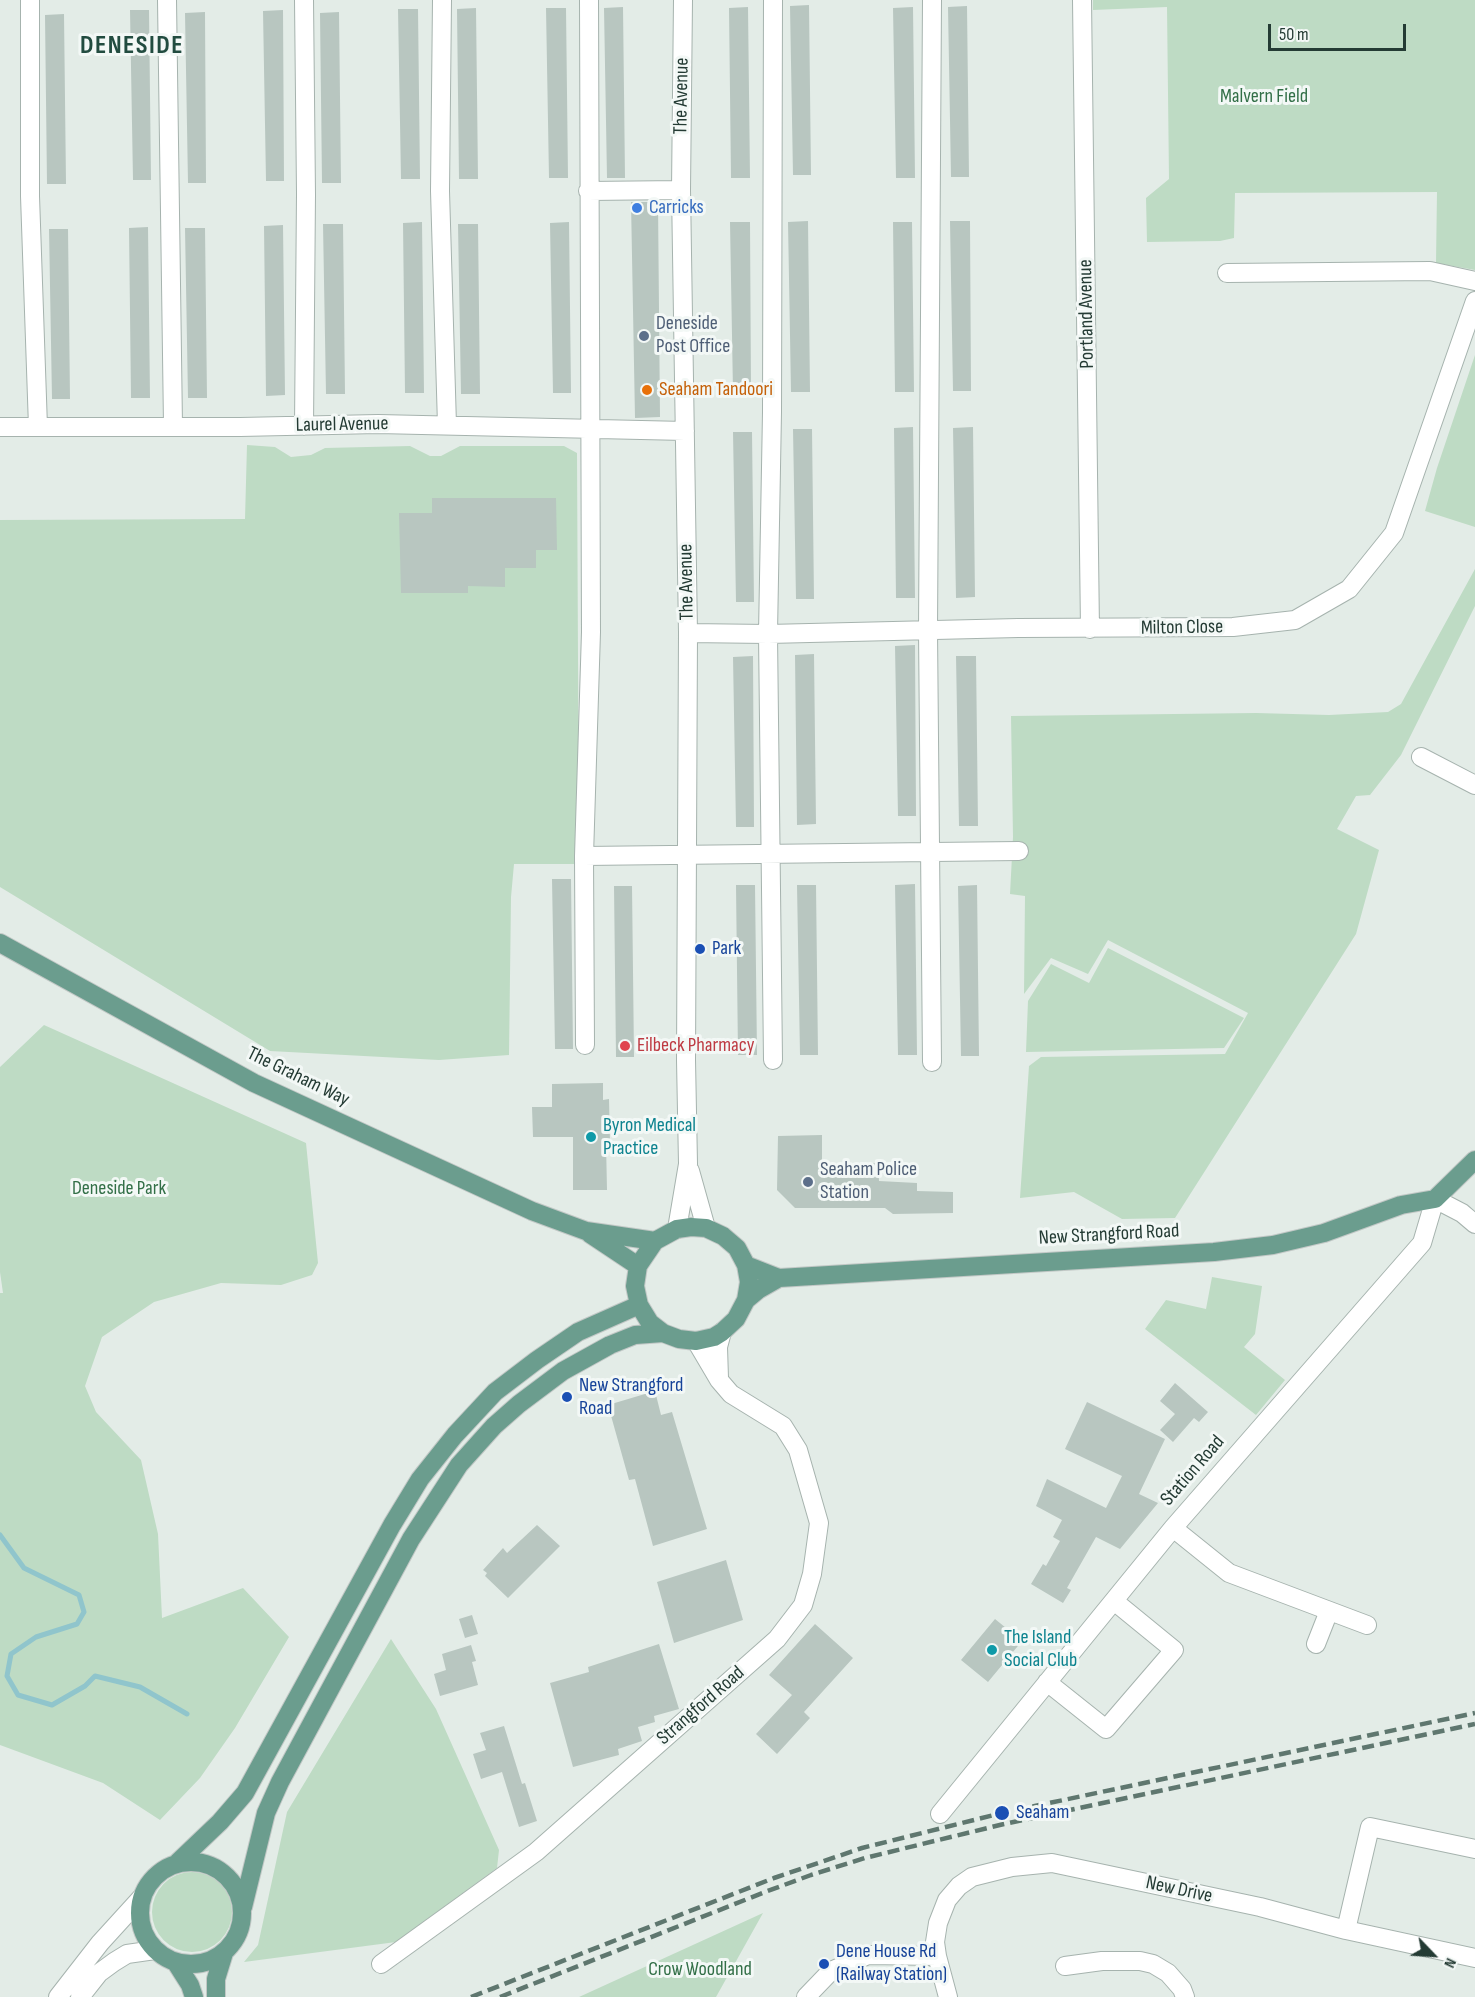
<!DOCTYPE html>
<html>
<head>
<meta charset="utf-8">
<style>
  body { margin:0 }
  #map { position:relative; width:1475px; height:1997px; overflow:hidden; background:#e3ece7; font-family:"Sofia Sans Condensed",sans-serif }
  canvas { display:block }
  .north { position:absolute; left:1403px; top:1925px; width:60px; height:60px; -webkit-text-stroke:4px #f3f8f6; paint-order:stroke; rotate:115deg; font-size:16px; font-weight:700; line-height:24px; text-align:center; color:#243b34 }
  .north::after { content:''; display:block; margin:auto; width:21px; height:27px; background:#243b34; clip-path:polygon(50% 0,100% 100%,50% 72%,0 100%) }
  .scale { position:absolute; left:1268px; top:24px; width:138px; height:27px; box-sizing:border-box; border:3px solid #243b34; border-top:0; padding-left:8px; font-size:18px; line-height:21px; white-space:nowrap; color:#243b34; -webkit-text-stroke:4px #f3f8f6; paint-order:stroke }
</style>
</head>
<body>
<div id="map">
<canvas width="1475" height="1997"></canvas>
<div class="north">N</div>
<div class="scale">50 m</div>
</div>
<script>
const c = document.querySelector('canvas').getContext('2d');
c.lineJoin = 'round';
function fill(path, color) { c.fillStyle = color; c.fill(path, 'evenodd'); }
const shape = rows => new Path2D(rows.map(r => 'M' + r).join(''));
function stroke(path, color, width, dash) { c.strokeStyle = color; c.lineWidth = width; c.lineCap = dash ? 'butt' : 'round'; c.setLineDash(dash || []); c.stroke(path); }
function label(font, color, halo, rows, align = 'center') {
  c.font = font + ' "Sofia Sans Condensed",sans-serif'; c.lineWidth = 6; c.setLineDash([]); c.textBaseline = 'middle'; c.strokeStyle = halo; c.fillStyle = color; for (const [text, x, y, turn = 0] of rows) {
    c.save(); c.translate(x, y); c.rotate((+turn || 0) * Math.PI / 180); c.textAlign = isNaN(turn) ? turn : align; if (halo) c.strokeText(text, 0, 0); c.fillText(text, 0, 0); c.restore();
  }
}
fill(shape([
  [1093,0,1475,0,1475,270,1436,263,1437,192,1235,193,1234,238,1220,241,1147,242,1146,198,1169,179,1167,7,1093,10],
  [1475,355,1475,527,1425,511,1437,468],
  [247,445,275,447,291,457,311,455,325,448,410,446,430,456,441,456,460,446,564,446,577,453,579,864,514,864,511,897,509,1055,439,1060,270,1051,0,887,0,520,245,519],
  [1475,569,1475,606,1401,755,1370,795,1356,796,1337,829,1379,850,1356,934,1175,1218,1122,1219,1074,1192,1020,1198,1029,1066,1041,1057,1225,1054,1248,1013,1108,940,1088,974,1051,958,1024,994,1025,896,1010,894,1013,837,1011,716,1256,713,1329,715,1388,712,1401,704],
  [1108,948,1244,1018,1224,1048,1026,1052,1028,1001,1051,964,1089,983],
  [44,1025,306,1143,318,1263,312,1275,281,1285,221,1283,154,1302,102,1337,85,1386,96,1412,141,1460,158,1534,162,1618,243,1588,289,1637,235,1728,200,1778,160,1820,103,1783,0,1745,0,1293,3,1293,0,1272,0,1067],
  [1212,1277,1262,1286,1255,1334,1244,1347,1285,1380,1256,1415,1145,1329,1166,1300,1206,1309],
  [391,1639,436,1709,499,1850,497,1868,396,1942,244,1962,258,1945,287,1812],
  '152 1912a40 40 0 1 1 80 0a40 40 0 1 1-80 0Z',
  [763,1913,716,1997,579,1997]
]), '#bedbc4');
stroke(shape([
  [0,1535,24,1568,79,1595,84,1612,77,1624,36,1637,11,1654,7,1676,18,1695,52,1705,85,1686,95,1676,140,1687,187,1714]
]), '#90c5cc', 5);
fill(shape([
  [809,5,811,175,793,175,790,6],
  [967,6,969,177,951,177,948,7],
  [623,7,625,178,607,178,604,8],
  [748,7,750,178,731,178,729,8],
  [913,7,915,178,896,178,893,8],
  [476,8,478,179,459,179,457,9],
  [546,8,566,8,568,178,549,178],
  [398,9,418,9,420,179,401,179],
  [130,10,149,10,151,180,133,180],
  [283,10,284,181,266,181,263,11],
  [205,12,206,183,188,183,185,13],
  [339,12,341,183,322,183,320,13],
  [64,14,66,184,47,184,45,15],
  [631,202,658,202,660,417,635,418],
  [808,221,810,392,791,392,788,222],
  [950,221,970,221,971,391,953,391],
  [422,222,424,393,405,393,403,223],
  [569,222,571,393,553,393,550,223],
  [730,222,750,222,751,392,733,392],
  [893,222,912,222,914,392,895,392],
  [323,224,343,224,345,394,326,394],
  [458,224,478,224,480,394,461,394],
  [283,225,285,395,266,396,264,226],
  [148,227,150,398,131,398,129,228],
  [185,228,205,228,207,398,188,398],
  [49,229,68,229,70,399,52,399],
  [913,427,915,598,896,598,894,428],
  [973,427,975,597,956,598,953,428],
  [793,429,812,429,814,599,796,599],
  [733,432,752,432,754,602,736,602],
  [432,498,556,498,557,550,536,550,536,568,505,568,505,587,468,586,468,593,401,593,399,513,432,513],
  [915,645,916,816,898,816,895,646],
  [814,654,816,824,797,825,795,655],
  [753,656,754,827,736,827,733,657],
  [956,656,976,656,978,826,959,826],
  [552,879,571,879,573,1049,555,1049],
  [915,884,917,1055,898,1055,895,885],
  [736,885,755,885,757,1055,738,1055],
  [797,885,816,885,818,1055,800,1055],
  [977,885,979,1056,961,1056,958,886],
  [614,886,632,886,634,1057,616,1057],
  [603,1083,603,1100,609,1099,610,1142,606,1142,607,1190,573,1190,573,1137,533,1137,532,1107,552,1107,552,1084],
  [822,1135,822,1163,878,1163,879,1181,917,1183,917,1191,953,1192,953,1213,893,1214,885,1208,795,1208,777,1190,778,1136],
  [1175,1383,1208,1412,1199,1422,1194,1418,1173,1442,1160,1430,1175,1414,1160,1401],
  [655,1391,661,1415,672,1412,707,1529,653,1546,635,1479,629,1480,608,1405],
  [1087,1402,1165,1439,1139,1494,1158,1503,1120,1549,1096,1537,1067,1588,1071,1590,1063,1603,1031,1584,1043,1564,1046,1566,1060,1541,1053,1537,1062,1520,1036,1506,1047,1479,1106,1508,1122,1476,1065,1449],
  [537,1525,560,1546,508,1598,485,1576,487,1573,483,1570,503,1548,507,1553],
  [726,1560,743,1620,674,1643,657,1582],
  [472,1615,478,1634,465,1638,459,1619],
  [995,1619,1022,1641,988,1682,961,1660],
  [815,1624,853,1658,804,1712,810,1718,777,1754,756,1734,792,1695,769,1675],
  [659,1644,679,1709,654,1716,655,1722,638,1727,642,1741,618,1749,619,1755,573,1767,550,1683,589,1672,588,1667],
  [471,1645,476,1661,472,1662,478,1685,440,1696,434,1674,446,1670,442,1654],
  [504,1726,522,1784,525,1783,537,1821,519,1827,502,1772,481,1779,473,1754,486,1750,480,1733]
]), '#b8c6c0');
const minor = shape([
  [30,0,30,196,38,427],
  [167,0,173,425],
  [442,0,440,191,447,425],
  [773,0,772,412,768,634,773,1060],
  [1082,0,1090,629],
  [588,191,681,190],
  [1227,273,1430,271,1475,281],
  [304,426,306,194,304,0],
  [0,427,240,427,378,424,685,431],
  [688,633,768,634,1018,628,1233,627,1295,620,1349,589,1394,533,1475,301],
  [1421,757,1475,785],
  [584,856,1019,851],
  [585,1045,584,856,591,632,589,0],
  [932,1062,928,630,932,0],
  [690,1171,706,1228],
  [677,1229,688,1164,686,1060,688,633,681,190,683,0],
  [719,1378,718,1347,722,1332],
  [1173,1528,1229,1573,1367,1625],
  [1316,1644,1329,1611],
  [1047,1682,1106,1729,1174,1650,1114,1601],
  [940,1814,1173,1528,1422,1243,1435,1199,1462,1213,1475,1224],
  [1346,1930,1370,1827,1475,1849],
  [381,1964,536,1852,777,1639,803,1605,812,1574,819,1523,798,1450,783,1426,731,1394,719,1380,696,1341],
  [1065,1966,1102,1961,1140,1961,1153,1964,1168,1973,1182,1989,1185,1997],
  [58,1997,100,1943,141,1898],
  [80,1997,99,1973,114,1962,127,1954,155,1950],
  [806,1997,831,1971,868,1955,937,1956],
  [948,1997,937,1956,935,1942,938,1923,947,1900,959,1886,972,1877,1012,1867,1052,1863,1260,1907,1346,1930,1475,1958]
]);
const major = shape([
  [0,943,254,1083,532,1211,586,1231,655,1241],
  [590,1234,638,1266],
  [746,1265,779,1278,1214,1252,1273,1245,1324,1233,1401,1205,1435,1199,1475,1160],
  [746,1300,749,1282,746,1265,737,1248,723,1236,706,1228,691,1227,677,1229,655,1241,638,1266,635,1286,639,1305,650,1323,663,1333,679,1339,696,1341,714,1337,722,1332,736,1319,746,1300,758,1290,779,1278],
  '140 1913a51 51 0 1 1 102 0a51 51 0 1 1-102 0Z',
  [178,1862,220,1822,245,1793,392,1525,420,1479,455,1435,495,1392,537,1360,578,1332,639,1305],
  [243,1907,266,1813,280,1782,411,1539,459,1465,494,1426,519,1404,563,1371,610,1345,635,1335,663,1333],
  [176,1963,190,1985,194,1997],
  [216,1997,216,1979,224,1953]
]);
stroke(minor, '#a6b3ae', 20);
stroke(major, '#c2c8c6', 20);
stroke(minor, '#fff', 18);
stroke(major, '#6b9d8e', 18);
stroke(shape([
  [471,1997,774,1878,862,1848,1002,1813,1475,1713],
  [500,1997,765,1892,811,1875,865,1858,1004,1824,1475,1724]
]), '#5f776f', 4.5, [12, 6]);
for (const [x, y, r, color] of [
  [637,208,6,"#3f7fe0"],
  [644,336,6,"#5c6f8a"],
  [647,390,6,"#e8710a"],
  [700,949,6,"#1a4fb4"],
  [625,1046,6,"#e0444e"],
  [591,1137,6,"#0f9aa8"],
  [808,1182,6,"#5c6f8a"],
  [567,1397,6,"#1a4fb4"],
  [992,1650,6,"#0f9aa8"],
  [1002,1813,8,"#1a4fb4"],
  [824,1964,6,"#1a4fb4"]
]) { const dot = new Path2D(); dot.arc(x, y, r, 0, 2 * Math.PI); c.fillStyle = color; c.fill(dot); stroke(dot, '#f3f8f6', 2); }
label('20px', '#243b34', '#f3f8f6', [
  ["The Avenue",682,96,-89],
  ["Portland Avenue",1087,314,-91],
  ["Laurel Avenue",342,425,-1],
  ["The Avenue",687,582,-91],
  ["Milton Close",1182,628,-1],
  ["The Graham Way",298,1077,26],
  ["New Strangford Road",1109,1235,-3],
  ["Station Road",1193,1471,-49],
  ["Strangford Road",701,1706,-41],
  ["New Drive",1179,1890,12]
]);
label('20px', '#326f47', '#f3f8f6', [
  ["Malvern Field",1264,97],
  ["Deneside Park",119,1189],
  ["Crow Woodland",700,1970]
]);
label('20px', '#366cbe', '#f3f8f6', [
  ["Carricks",649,208]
], 'left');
label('20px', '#4e5e75', '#f3f8f6', [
  ["Deneside",656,324],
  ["Post Office",656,347],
  ["Seaham Police",820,1170],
  ["Station",820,1193]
], 'left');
label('20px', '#c56008', '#f3f8f6', [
  ["Seaham Tandoori",659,390]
], 'left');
label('20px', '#164399', '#f3f8f6', [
  ["Park",712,949],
  ["New Strangford",579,1386],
  ["Road",579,1409],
  ["Seaham",1016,1813],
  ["Dene House Rd",836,1952],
  ["(Railway Station)",836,1975]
], 'left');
label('20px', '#be3a42', '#f3f8f6', [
  ["Eilbeck Pharmacy",637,1046]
], 'left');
label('20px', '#0d838f', '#f3f8f6', [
  ["Byron Medical",603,1126],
  ["Practice",603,1149],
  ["The Island",1004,1638],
  ["Social Club",1004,1661]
], 'left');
c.letterSpacing = '1.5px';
label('bold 26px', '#224c40', '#f3f8f6', [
  ["DENESIDE",132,46]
]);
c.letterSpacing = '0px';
</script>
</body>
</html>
